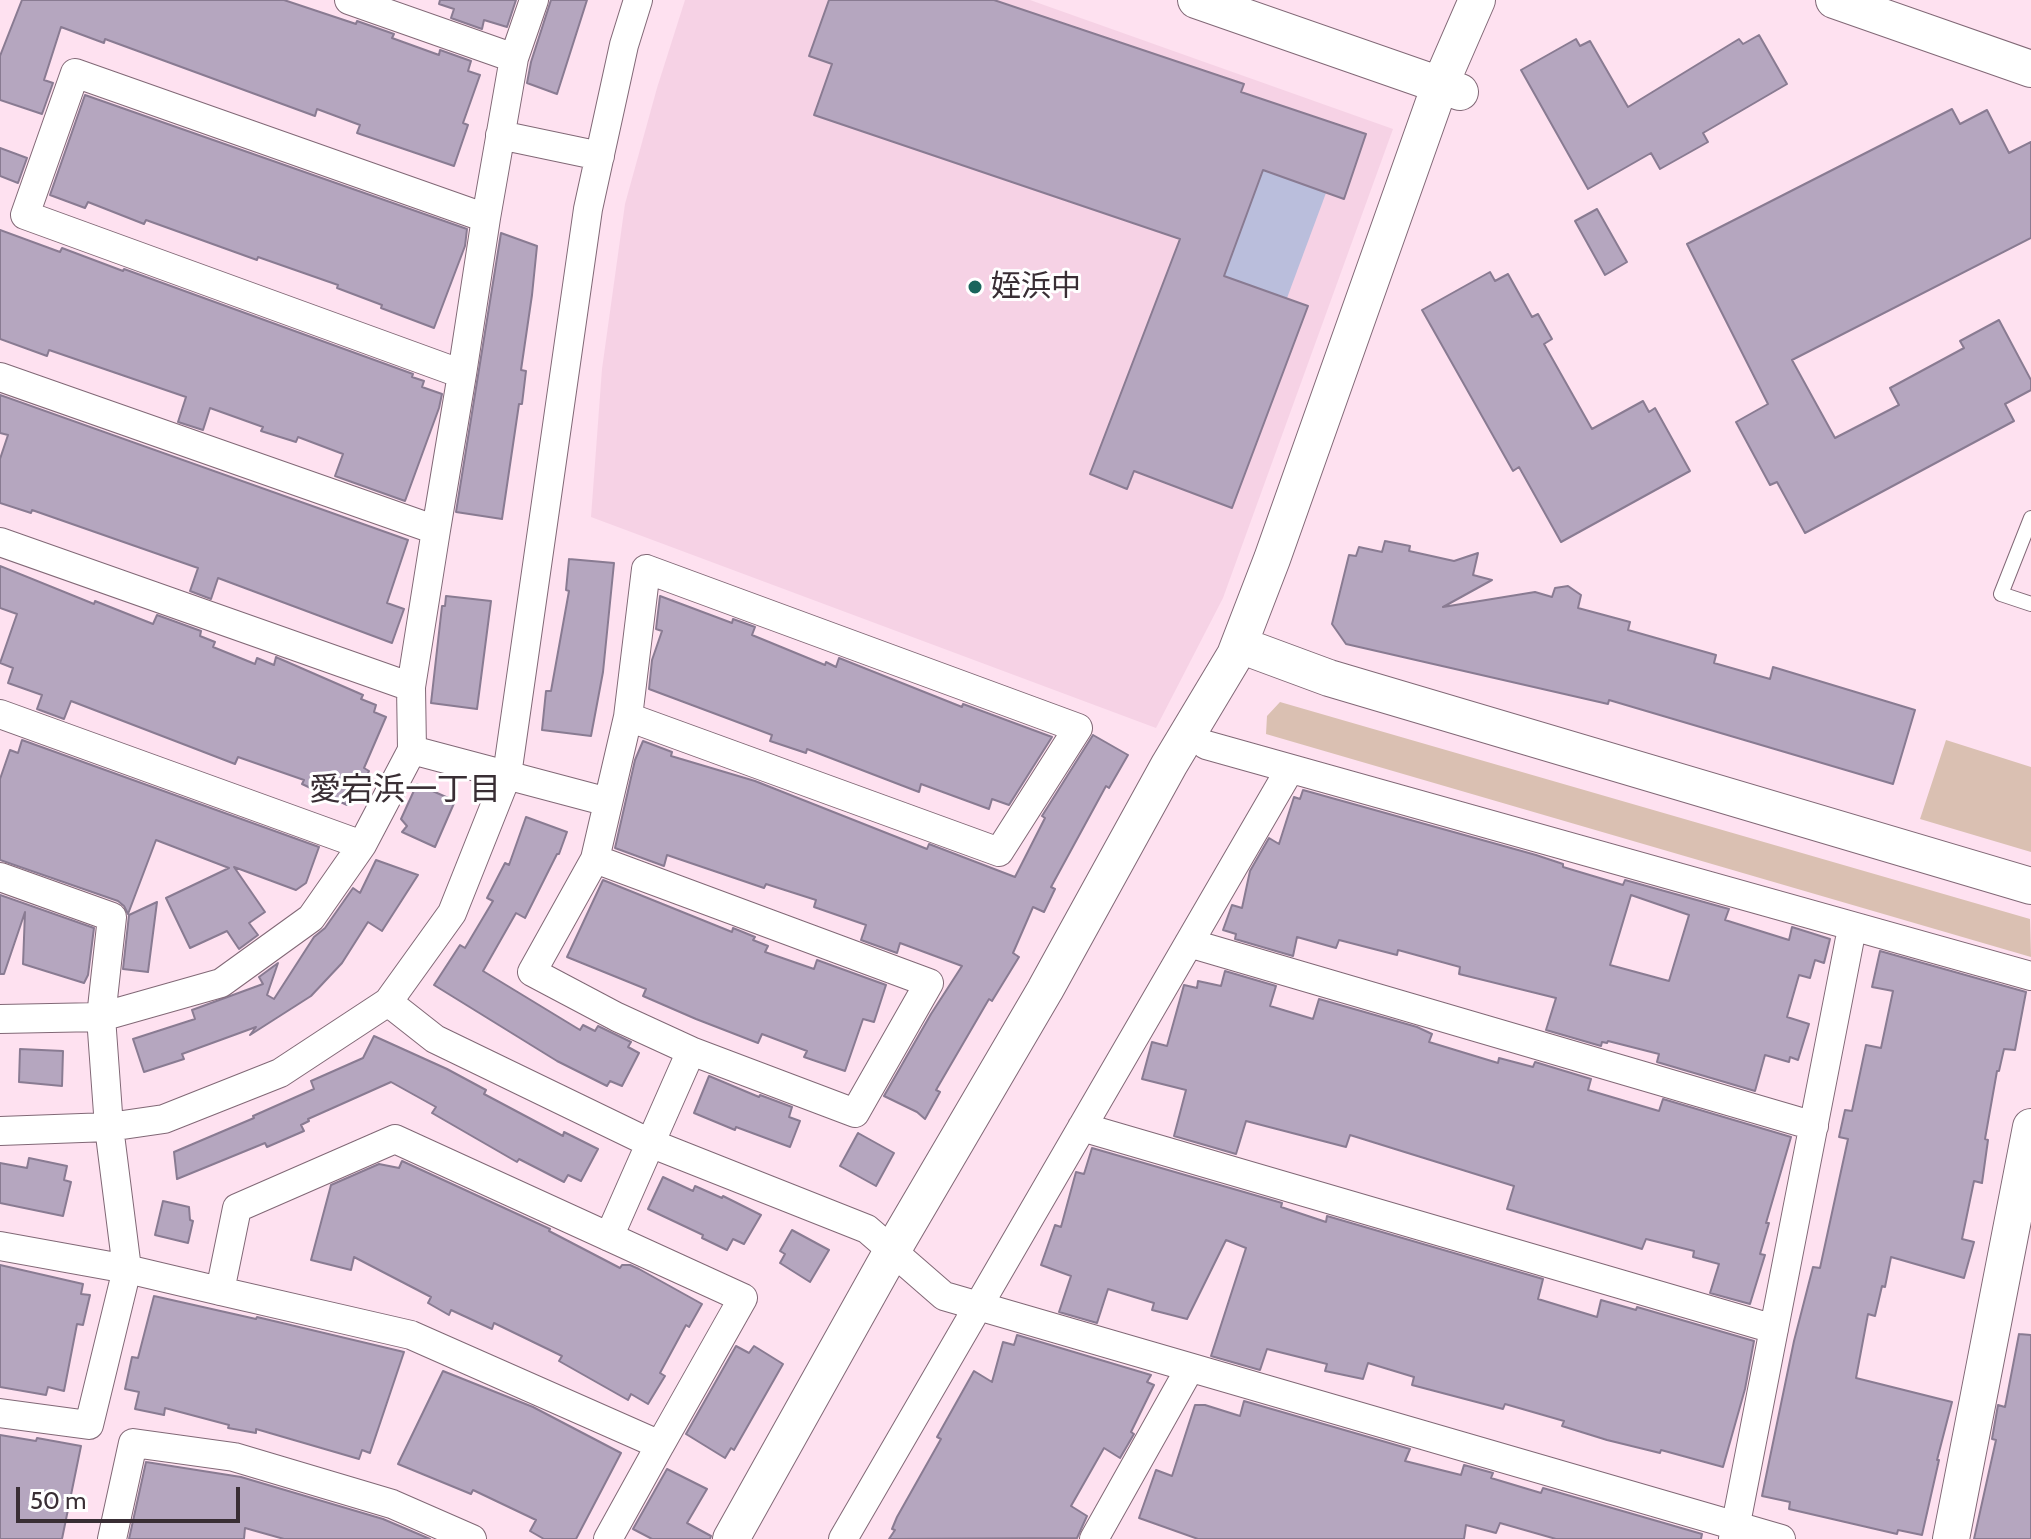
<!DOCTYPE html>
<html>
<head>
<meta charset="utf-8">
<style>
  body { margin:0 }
  #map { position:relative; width:2031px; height:1539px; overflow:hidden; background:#fee1f0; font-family:Cabin,sans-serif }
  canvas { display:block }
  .scale { position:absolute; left:16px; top:1487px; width:224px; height:36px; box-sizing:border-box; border:4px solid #392e34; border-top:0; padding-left:10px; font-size:24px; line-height:28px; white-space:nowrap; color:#392e34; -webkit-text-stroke:6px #fff; paint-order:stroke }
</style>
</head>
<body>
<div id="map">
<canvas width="2031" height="1539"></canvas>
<div class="scale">50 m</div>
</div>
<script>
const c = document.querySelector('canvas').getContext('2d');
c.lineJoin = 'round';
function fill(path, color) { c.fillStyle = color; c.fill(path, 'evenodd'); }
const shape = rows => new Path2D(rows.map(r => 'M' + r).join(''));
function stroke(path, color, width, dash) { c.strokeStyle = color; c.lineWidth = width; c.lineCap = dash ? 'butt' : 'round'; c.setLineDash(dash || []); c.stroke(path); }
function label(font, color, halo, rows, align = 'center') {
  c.font = font + ' Cabin,"Noto Sans JP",sans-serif'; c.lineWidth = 6; c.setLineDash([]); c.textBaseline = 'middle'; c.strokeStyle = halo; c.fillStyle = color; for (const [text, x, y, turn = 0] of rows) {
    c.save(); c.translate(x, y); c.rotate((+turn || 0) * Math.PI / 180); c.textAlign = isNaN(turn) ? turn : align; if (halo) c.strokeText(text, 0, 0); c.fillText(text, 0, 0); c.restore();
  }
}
fill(shape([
  [685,0,1030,0,1393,129,1223,598,1156,728,591,517,602,369,625,204,657,88]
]), '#f6d2e5');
fill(shape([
  [1280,702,2030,919,2031,957,1266,734,1267,716],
  [1946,740,2031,767,2031,852,1920,819]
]), '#dac0b2');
fill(shape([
  [1263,170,1326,193,1287,298,1224,276]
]), '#babedc');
const building = shape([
  [22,0,284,0,356,24,357,21,394,34,392,38,439,55,440,50,471,61,468,71,480,75,463,123,468,125,454,166,357,133,360,125,317,109,315,116,105,39,104,43,61,27,44,80,53,83,42,114,0,100,0,56,22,0],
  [440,0,516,0,507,27,484,20,482,29,451,18,454,9,439,4,440,0],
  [551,0,587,0,557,94,527,83,531,62,551,0],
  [829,0,994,0,1244,84,1241,92,1366,134,1344,199,1263,170,1224,276,1308,306,1232,508,1134,471,1127,489,1090,474,1180,239,814,115,832,64,809,56,829,0],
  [1759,35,1787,84,1703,133,1708,142,1660,169,1651,153,1588,189,1521,70,1576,39,1580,46,1590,41,1628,107,1739,39,1743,44,1759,35],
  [85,95,467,229,465,246,434,328,381,308,382,305,337,288,338,285,258,257,257,260,146,220,144,224,88,202,85,208,50,195,85,95],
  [1952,109,1960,124,1987,110,2009,153,2031,142,2031,238,1792,360,1835,438,1899,405,1890,388,1964,348,1960,341,1999,320,2031,380,2031,390,2005,404,2014,421,1805,533,1777,482,1770,485,1736,422,1768,404,1687,244,1952,109],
  [0,148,27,158,18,183,0,176,0,148],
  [1597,209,1627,262,1605,275,1575,221,1597,209],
  [0,230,60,252,62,248,123,271,124,269,413,374,412,377,424,381,422,387,442,394,439,408,405,501,335,476,343,454,298,437,296,442,261,431,263,427,210,408,203,430,178,422,186,397,49,350,47,356,0,339,0,230],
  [501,233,537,246,532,295,521,370,526,371,522,404,519,404,502,519,456,512,501,233],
  [1490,272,1495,281,1508,274,1532,317,1538,314,1552,339,1544,344,1592,429,1643,401,1649,412,1655,408,1690,471,1561,542,1519,467,1513,471,1422,310,1490,272],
  [0,395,408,540,387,603,404,609,392,643,218,578,211,599,190,591,198,568,32,510,31,513,0,503,0,459,8,435,0,433,0,395],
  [1385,541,1410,546,1409,551,1454,561,1478,553,1473,575,1492,580,1443,607,1535,592,1552,597,1555,588,1568,586,1581,595,1578,608,1630,622,1628,630,1716,655,1714,663,1770,679,1773,667,1915,710,1893,784,1609,700,1608,704,1346,644,1332,624,1349,555,1356,556,1359,547,1382,552,1385,541],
  [569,559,614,563,603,672,591,736,542,730,546,691,551,691,569,591,566,590,569,559],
  [0,566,94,604,95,601,153,624,157,615,201,631,200,636,215,642,213,647,255,664,257,658,274,665,276,657,278,658,363,695,361,699,376,705,374,712,386,717,364,768,369,771,359,793,353,791,347,805,302,784,304,780,238,757,235,764,71,701,64,719,37,709,42,695,8,683,13,668,0,663,17,614,0,608,0,566],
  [446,596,491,601,477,709,431,703,442,606,445,606,446,596],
  [660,596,732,623,733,619,755,627,752,635,825,665,826,662,836,667,839,658,962,707,963,704,1052,737,1009,805,992,799,989,809,921,784,919,792,807,749,806,753,770,741,772,735,649,689,652,660,662,631,656,629,660,596],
  [1093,735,1128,755,1109,788,1106,786,1051,887,1055,889,1044,912,1033,907,1013,953,1019,957,992,1001,989,999,936,1090,940,1092,925,1119,917,1112,884,1096,931,1014,962,966,900,943,897,953,861,940,866,925,814,907,816,900,766,884,764,888,667,855,664,866,615,848,635,760,643,741,672,752,671,756,755,781,927,849,929,844,1015,877,1045,818,1042,816,1093,735],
  [22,740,319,847,306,883,296,890,234,867,265,912,249,923,258,935,239,949,227,931,190,948,166,898,229,868,156,840,128,914,124,906,118,901,0,860,0,779,10,750,18,753,22,740],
  [417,784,455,801,435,847,402,832,407,826,401,819,417,784],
  [1303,790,1536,855,1563,864,1563,867,1623,885,1625,880,1729,909,1725,920,1789,940,1792,927,1830,939,1824,963,1815,960,1810,978,1799,975,1787,1017,1809,1024,1798,1060,1790,1057,1789,1062,1765,1055,1755,1091,1657,1062,1659,1054,1608,1041,1607,1043,1602,1042,1601,1046,1546,1030,1556,998,1459,974,1460,967,1398,950,1397,955,1339,940,1336,948,1297,937,1293,956,1235,939,1236,934,1223,930,1232,905,1242,908,1250,871,1269,838,1279,844,1294,797,1300,799,1303,790],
  [1631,895,1689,915,1669,981,1610,965,1631,895],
  [526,817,567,832,559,854,557,854,525,918,516,913,483,971,580,1030,583,1025,595,1031,598,1026,631,1042,628,1047,639,1053,622,1086,610,1081,607,1086,557,1061,434,985,460,945,465,948,493,901,487,898,505,863,509,865,526,817],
  [376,860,418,875,382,931,368,922,342,963,311,996,250,1035,256,1027,182,1054,184,1059,144,1072,133,1039,195,1019,192,1010,263,984,259,977,278,963,267,995,274,999,314,937,325,928,353,888,360,893,376,860],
  [603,880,732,932,733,928,755,937,753,940,768,946,765,952,814,969,817,960,886,985,874,1022,863,1019,845,1071,804,1057,807,1051,762,1034,758,1043,696,1019,643,996,646,989,567,957,603,880],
  [0,895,94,928,88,975,84,983,23,964,25,912,4,974,0,974,0,895],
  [157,902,148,972,123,969,129,915,157,902],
  [1880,951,2026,992,2015,1050,2004,1049,1999,1071,1997,1071,1985,1139,1988,1140,1982,1183,1974,1181,1962,1239,1974,1242,1964,1278,1891,1257,1885,1287,1882,1286,1875,1316,1868,1314,1856,1378,1952,1402,1937,1460,1939,1460,1922,1535,1898,1530,1897,1534,1789,1509,1790,1502,1762,1496,1794,1341,1813,1267,1820,1268,1848,1139,1839,1137,1845,1110,1852,1111,1866,1045,1881,1048,1893,991,1872,987,1880,951],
  [1225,971,1276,986,1270,1006,1313,1019,1319,999,1417,1027,1432,1034,1429,1042,1498,1063,1499,1058,1533,1067,1535,1062,1591,1079,1588,1090,1659,1111,1663,1099,1791,1137,1766,1223,1769,1223,1760,1254,1765,1255,1750,1304,1710,1293,1719,1264,1693,1257,1694,1251,1646,1239,1642,1249,1507,1209,1514,1186,1350,1135,1346,1147,1246,1121,1236,1154,1174,1136,1186,1090,1142,1079,1152,1042,1167,1046,1184,985,1197,988,1198,981,1221,986,1225,971],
  [374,1036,447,1069,486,1090,484,1094,563,1136,564,1132,598,1149,581,1181,568,1175,564,1182,519,1159,517,1162,432,1113,436,1107,391,1082,308,1119,309,1121,301,1125,304,1131,267,1147,265,1143,177,1179,174,1152,254,1118,253,1116,314,1089,311,1081,363,1058,374,1036],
  [20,1049,63,1051,62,1086,19,1082,20,1049],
  [709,1076,759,1097,760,1095,792,1107,789,1117,800,1121,790,1147,736,1127,735,1130,694,1113,709,1076],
  [858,1133,894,1153,876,1186,840,1166,858,1133],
  [1092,1148,1282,1203,1281,1207,1326,1222,1327,1216,1543,1279,1538,1299,1597,1317,1601,1300,1636,1310,1637,1307,1754,1341,1745,1389,1723,1467,1661,1450,1660,1453,1607,1440,1562,1426,1564,1421,1505,1404,1503,1409,1412,1385,1414,1377,1368,1363,1363,1379,1325,1371,1327,1364,1267,1349,1260,1370,1211,1356,1246,1248,1226,1240,1187,1319,1152,1310,1154,1303,1108,1289,1097,1323,1059,1312,1071,1276,1041,1265,1055,1225,1061,1227,1076,1172,1084,1174,1092,1148],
  [29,1158,67,1166,64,1180,71,1182,63,1216,0,1203,0,1163,27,1168,29,1158],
  [402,1161,550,1229,549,1231,620,1268,622,1265,630,1265,639,1269,702,1304,689,1327,686,1325,660,1373,665,1376,648,1404,631,1394,628,1400,559,1361,562,1356,494,1323,492,1329,451,1310,449,1315,428,1303,431,1297,354,1257,351,1270,311,1260,331,1185,379,1164,399,1168,402,1161],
  [663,1177,693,1191,695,1186,722,1198,723,1196,761,1215,744,1244,733,1239,727,1250,702,1238,703,1235,648,1209,663,1177],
  [163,1201,189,1207,190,1220,193,1221,188,1243,155,1235,163,1201],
  [792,1230,829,1250,810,1282,780,1263,785,1254,780,1251,792,1230],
  [0,1265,83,1284,81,1294,90,1295,83,1325,77,1324,64,1391,48,1387,46,1395,0,1387,0,1265],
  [154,1296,256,1319,257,1317,404,1352,370,1453,362,1450,359,1459,256,1429,256,1433,228,1428,229,1425,165,1408,164,1415,135,1409,139,1392,125,1389,132,1357,138,1358,154,1296],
  [2019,1334,2031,1335,2031,1539,1974,1539,1996,1440,1992,1439,1998,1405,2005,1407,2019,1334],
  [1017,1335,1151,1375,1147,1382,1154,1385,1131,1432,1134,1434,1120,1458,1104,1448,1071,1506,1087,1516,1077,1538,889,1539,895,1530,892,1529,897,1517,941,1439,937,1437,974,1371,992,1382,1003,1342,1014,1345,1017,1335],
  [736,1346,749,1353,754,1346,783,1364,734,1450,731,1448,725,1458,686,1434,736,1346],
  [443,1371,533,1407,621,1453,576,1539,544,1539,530,1531,536,1520,473,1490,471,1494,398,1464,443,1371],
  [1244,1401,1410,1449,1405,1461,1461,1475,1464,1465,1493,1473,1491,1478,1541,1493,1543,1488,1702,1534,1701,1539,1556,1539,1500,1523,1496,1533,1466,1525,1464,1539,1198,1539,1139,1518,1156,1470,1172,1476,1195,1405,1205,1405,1240,1416,1244,1401],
  [0,1435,36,1441,37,1438,81,1446,62,1539,0,1539,0,1435],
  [146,1462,241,1477,383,1519,430,1539,284,1539,245,1528,244,1539,129,1539,146,1462],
  [667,1469,707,1489,687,1523,711,1536,710,1539,652,1539,633,1529,667,1469]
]);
fill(building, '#b5a6bf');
stroke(building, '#897b92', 2);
const service = shape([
  [2031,518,2001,594,2031,604]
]);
const minor = shape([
  [349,0,514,58],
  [500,135,600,156],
  [462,374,486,218],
  [0,377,436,530,462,374,25,215,75,73,486,218,514,58,534,0],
  [0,542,411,687,412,750,362,845,0,714],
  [411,687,436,530],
  [1206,745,2031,976],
  [412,750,608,802],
  [595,859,532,972,617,1017,691,1051],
  [0,877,112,917,101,1017,109,1127,127,1269,89,1425,0,1413],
  [1189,943,1814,1126],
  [388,1002,435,1039,650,1143,867,1229,944,1296,1781,1539],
  [0,1019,101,1017,221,983,311,918,362,845],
  [1082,1127,1774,1329],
  [0,1131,109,1127,164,1119,280,1073,388,1002,452,913,507,775,588,209,624,45,638,0],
  [609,1237,691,1051,855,1113,929,983,595,859,628,717,646,569,1078,728,999,852,628,717],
  [0,1246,127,1269,220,1291,411,1335,660,1445,743,1298,395,1139,237,1208,220,1291],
  [112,1539,133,1443,234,1457,392,1504,472,1539],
  [608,1539,660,1445],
  [843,1539,1290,769],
  [1094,1539,1190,1368],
  [1733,1539,1852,928]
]);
const tertiary = shape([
  [1196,0,1460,92],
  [1834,0,2031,69],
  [1256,651,1329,678,2031,886],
  [731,1539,892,1251,1045,990,1169,765,1235,655,1272,559,1440,85,1477,0],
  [1951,1539,2031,1127]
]);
stroke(service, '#816876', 16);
stroke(minor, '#816876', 30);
stroke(tertiary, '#816876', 38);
stroke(service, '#fff', 14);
stroke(minor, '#fff', 28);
stroke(tertiary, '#fff', 36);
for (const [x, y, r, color] of [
  [975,287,8,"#19645c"]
]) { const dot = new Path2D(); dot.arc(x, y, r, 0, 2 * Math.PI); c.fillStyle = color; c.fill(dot); stroke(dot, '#fff', 3); }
label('30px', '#392e34', '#fff', [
  ["姪浜中",991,287]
], 'left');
label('32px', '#392e34', '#fff', [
  ["愛宕浜一丁目",405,791]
]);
</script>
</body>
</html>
